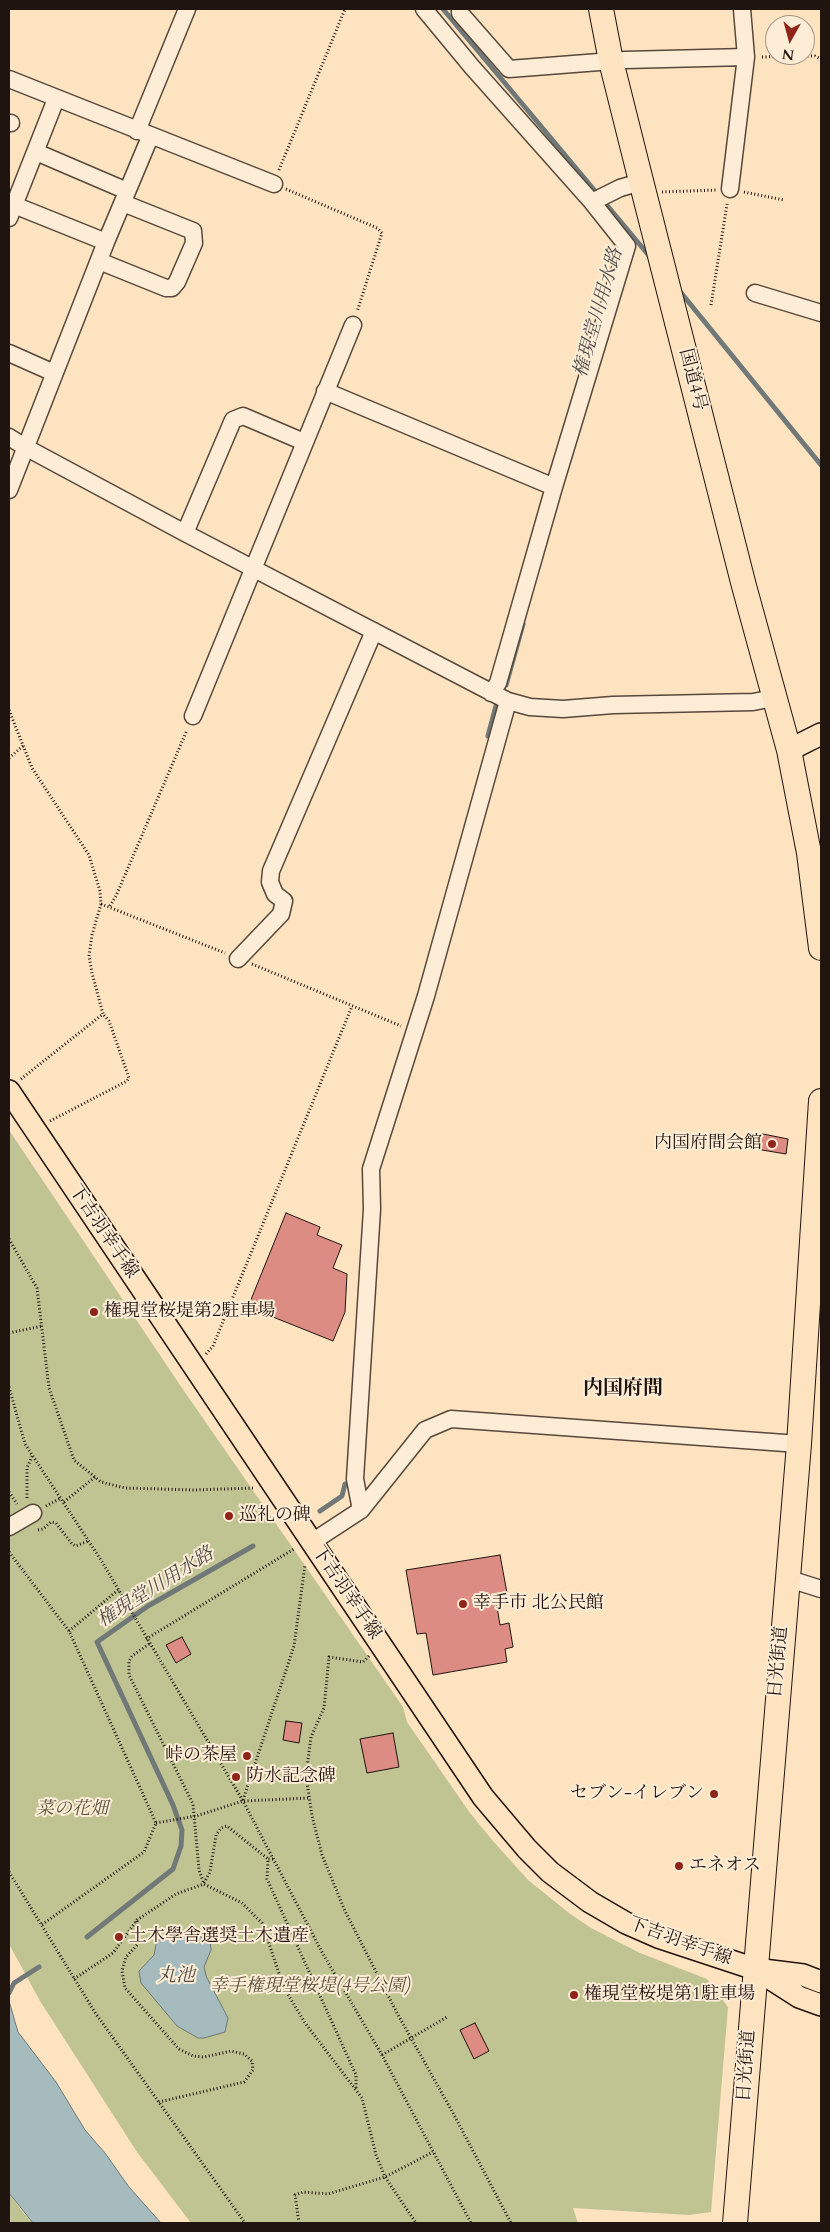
<!DOCTYPE html>
<html>
<head>
<meta charset="utf-8">
<style>
  body { margin:0 }
  #map { position:relative; width:830px; height:2232px; overflow:hidden; background:#fde3c0; font-family:Cardo,serif }
  canvas { display:block }
  .frame { position:absolute; inset:0; border:10px solid #20140f; pointer-events:none }
  .north { position:absolute; left:765px; top:15px; width:50px; height:50px; box-sizing:border-box; background:#feedd6; border:1px solid #a59686; border-radius:50%; rotate:187deg; font-size:14px; font-weight:700; line-height:20px; text-align:center; color:#20140f }
  .north::after { content:''; display:block; margin:auto; width:18px; height:22px; background:#8f2418; clip-path:polygon(50% 0,100% 100%,50% 72%,0 100%) }
</style>
</head>
<body>
<div id="map">
<canvas width="830" height="2232"></canvas>
<div class="frame"></div>
<div class="north">N</div>
</div>
<script>
const c = document.querySelector('canvas').getContext('2d');
c.lineJoin = 'round';
function fill(path, color) { c.fillStyle = color; c.fill(path, 'evenodd'); }
const shape = rows => new Path2D(rows.map(r => 'M' + r).join(''));
function stroke(path, color, width, dash) { c.strokeStyle = color; c.lineWidth = width; c.lineCap = dash ? 'butt' : 'round'; c.setLineDash(dash || []); c.stroke(path); }
function label(font, color, halo, rows, align = 'center') {
  c.font = font + ' Cardo,"Noto Serif JP",serif'; c.lineWidth = 4; c.setLineDash([]); c.textBaseline = 'middle'; c.strokeStyle = halo; c.fillStyle = color; for (const [text, x, y, turn = 0] of rows) {
    c.save(); c.translate(x, y); c.rotate((+turn || 0) * Math.PI / 180); c.textAlign = isNaN(turn) ? turn : align; if (halo) c.strokeText(text, 0, 0); c.fillText(text, 0, 0); c.restore();
  }
}
fill(shape([
  [9,1130,182,1388,403,1707,407,1722,470,1813,493,1841,528,1880,569,1913,591,1928,640,1953,707,1979,728,2007,711,2212,689,2215,573,2208,578,2223,191,2223,137,2152,40,2001,9,1944],
  [9,2193,21,2210,33,2223,9,2223]
]), '#bfc492');
const water = shape([
  [187,1931,210,1941,211,1950,204,1967,206,1976,228,2018,225,2032,204,2038,198,2038,177,2026,141,1983,139,1971,154,1955,157,1940,168,1939,187,1931],
  [9,2001,18,2032,56,2082,85,2130,105,2153,129,2187,161,2223,33,2223,9,2193,9,2001]
]);
fill(water, '#a6bbbe');
stroke(water, '#707878', 1);
stroke(shape([
  [443,9,651,258],
  [678,289,821,465],
  [506,685,523,624],
  [488,736,496,706],
  [320,1511,342,1496,345,1484],
  [87,1937,173,1869,181,1846,182,1830,173,1805,97,1642,148,1606,253,1546],
  [9,1993,14,1983,39,1967]
]), '#707878', 5);
const building = shape([
  [758,1133,788,1139,786,1154,756,1149,758,1133],
  [286,1213,320,1227,317,1235,342,1245,333,1268,347,1274,345,1312,333,1341,248,1307,286,1213],
  [500,1555,507,1593,495,1595,500,1625,509,1623,513,1647,505,1649,507,1662,433,1675,426,1633,417,1634,406,1570,500,1555],
  [182,1637,191,1654,176,1663,166,1645,182,1637],
  [286,1721,302,1723,299,1743,283,1740,286,1721],
  [393,1733,399,1767,367,1773,360,1739,393,1733],
  [475,2023,489,2051,474,2059,460,2030,475,2023]
]);
fill(building, '#dd8c84');
stroke(building, '#20140f', 1);
const minor = shape([
  [424,9,472,67,592,202,627,246,554,487,498,683,491,693],
  [460,9,460,13,509,69,625,60,746,57],
  [9,79,274,184],
  [9,123,11,123],
  [137,131,187,9],
  [36,152,127,191],
  [730,189,746,57,742,9],
  [592,202,620,188,641,182],
  [14,205,106,242],
  [9,218,56,99],
  [99,261,166,288,172,288,177,282,194,243,193,231,123,203],
  [755,293,821,313],
  [9,353,54,373],
  [325,391,554,487],
  [9,437,25,447,185,533,508,701,530,707,563,709,613,705,753,702,774,698],
  [9,490,106,242,150,137],
  [185,533,233,420,243,416,304,442],
  [193,716,353,325],
  [238,959,281,914,284,901,275,894,270,882,271,871,374,631],
  [361,1510,355,1479,372,1209,371,1169,426,996,508,701],
  [9,1527,33,1513],
  [312,1542,361,1510,425,1430,451,1419,799,1444],
  [786,1578,821,1589]
]);
const major = shape([
  [789,750,821,734],
  [9,1091,483,1797,527,1849,550,1872,590,1902,626,1923,658,1937,755,1969,803,1975,821,1982],
  [760,1972,799,1997,821,2005]
]);
const highway = shape([
  [601,9,611,61,638,169,744,586,789,750,809,853,821,948],
  [735,2223,799,1444,821,1101]
]);
stroke(minor, '#57483b', 19);
stroke(major, '#20140f', 24);
stroke(highway, '#20140f', 26);
stroke(shape([
  [762,57,815,56,821,59],
  [279,170,345,9],
  [286,189,377,228,382,233,357,312],
  [662,192,716,190],
  [744,192,784,200],
  [711,305,727,204],
  [9,710,32,768,89,855,100,891,101,904,92,935,89,956,92,973,103,1014,21,1079],
  [9,758,23,746],
  [101,904,225,953],
  [110,906,116,896,187,730],
  [252,964,401,1026],
  [50,1121,127,1081,129,1078,109,1021,103,1014],
  [9,1239,37,1288,49,1388,74,1460,101,1482,125,1488,194,1490,254,1488],
  [9,1333,42,1326],
  [206,1354,213,1346,352,1006],
  [9,1387,25,1444,101,1560,243,1801,323,1954,382,2055,471,2223],
  [9,1492,17,1504],
  [27,1498,27,1468,32,1456],
  [64,1502,95,1477],
  [46,1506,61,1498],
  [38,1530,43,1529,51,1522,56,1523,72,1544,76,1546,88,1541],
  [9,1552,69,1631,156,1823,144,1852,40,1926],
  [69,1631,118,1590],
  [146,1639,294,1549],
  [149,1644,132,1656,129,1661,129,1675,193,1804,199,1870,204,1884],
  [369,1656,363,1662,329,1657,324,1708,311,1737,306,1775,312,1816,322,1855,345,1911,397,2013,453,2113,511,2223],
  [243,1800,294,1646,305,1565],
  [156,1823,196,1816,243,1801,309,1798],
  [273,1859,268,1859,267,1879,356,2075,356,2089],
  [9,1872,96,2014,245,2223],
  [204,1883,210,1872,216,1835,221,1828,227,1826,268,1859],
  [137,1921,138,1944,126,1957,122,1971,125,1988,179,2049,193,2056,204,2057,231,2051,244,2054,252,2061,253,2070,244,2082,159,2102],
  [74,1979,113,1953,137,1920,176,1894,204,1884,242,1903,262,1923,284,1988,305,2023,362,2098,376,2155,385,2177,416,2223],
  [382,2055,447,2017],
  [299,2223,295,2195,303,2192,328,2194,385,2177,433,2152]
]), '#20140f', 3, [1, 2.5]);
stroke(minor, '#feedd6', 16);
stroke(major, '#fde3c0', 21);
stroke(highway, '#fde3c0', 24);
for (const [x, y, r, color] of [
  [772,1144,5,"#8f2418"],
  [94,1312,5,"#8f2418"],
  [229,1516,5,"#8f2418"],
  [463,1604,5,"#8f2418"],
  [247,1756,5,"#8f2418"],
  [236,1777,5,"#8f2418"],
  [714,1794,5,"#8f2418"],
  [679,1866,5,"#8f2418"],
  [119,1937,5,"#8f2418"],
  [574,1995,5,"#8f2418"]
]) { const dot = new Path2D(); dot.arc(x, y, r, 0, 2 * Math.PI); c.fillStyle = color; c.fill(dot); stroke(dot, '#feedd6', 2); }
label('18px', '#20140f', '#feedd6', [
  ["国道4号",692,380,76],
  ["下吉羽幸手線",103,1232,56],
  ["下吉羽幸手線",346,1593,56],
  ["日光街道",779,1662,-85],
  ["下吉羽幸手線",680,1942,20],
  ["日光街道",747,2066,-86]
]);
label('18px', '#20140f', '#feedd6', [
  ["内国府間会館",762,1144,"right"],
  ["権現堂桜堤第2駐車場",104,1312],
  ["巡礼の碑",239,1516],
  ["幸手市 北公民館",473,1604],
  ["峠の茶屋",237,1756,"right"],
  ["防水記念碑",246,1777],
  ["セブン-イレブン",704,1794,"right"],
  ["エネオス",689,1866],
  ["土木學舎選奨土木遺産",129,1937],
  ["権現堂桜堤第1駐車場",584,1995]
], 'left');
label('italic 18px', '#58523d', '#feedd6', [
  ["菜の花畑",72,1810],
  ["幸手権現堂桜堤(4号公園)",310,1987]
]);
label('italic 19px', '#4f4e4c', '#feedd6', [
  ["権現堂川用水路",599,313,-74],
  ["権現堂川用水路",156,1588,-32],
  ["丸池",176,1977]
]);
label('bold 20px', '#20140f', '#feedd6', [
  ["内国府間",623,1389]
]);
</script>
</body>
</html>
